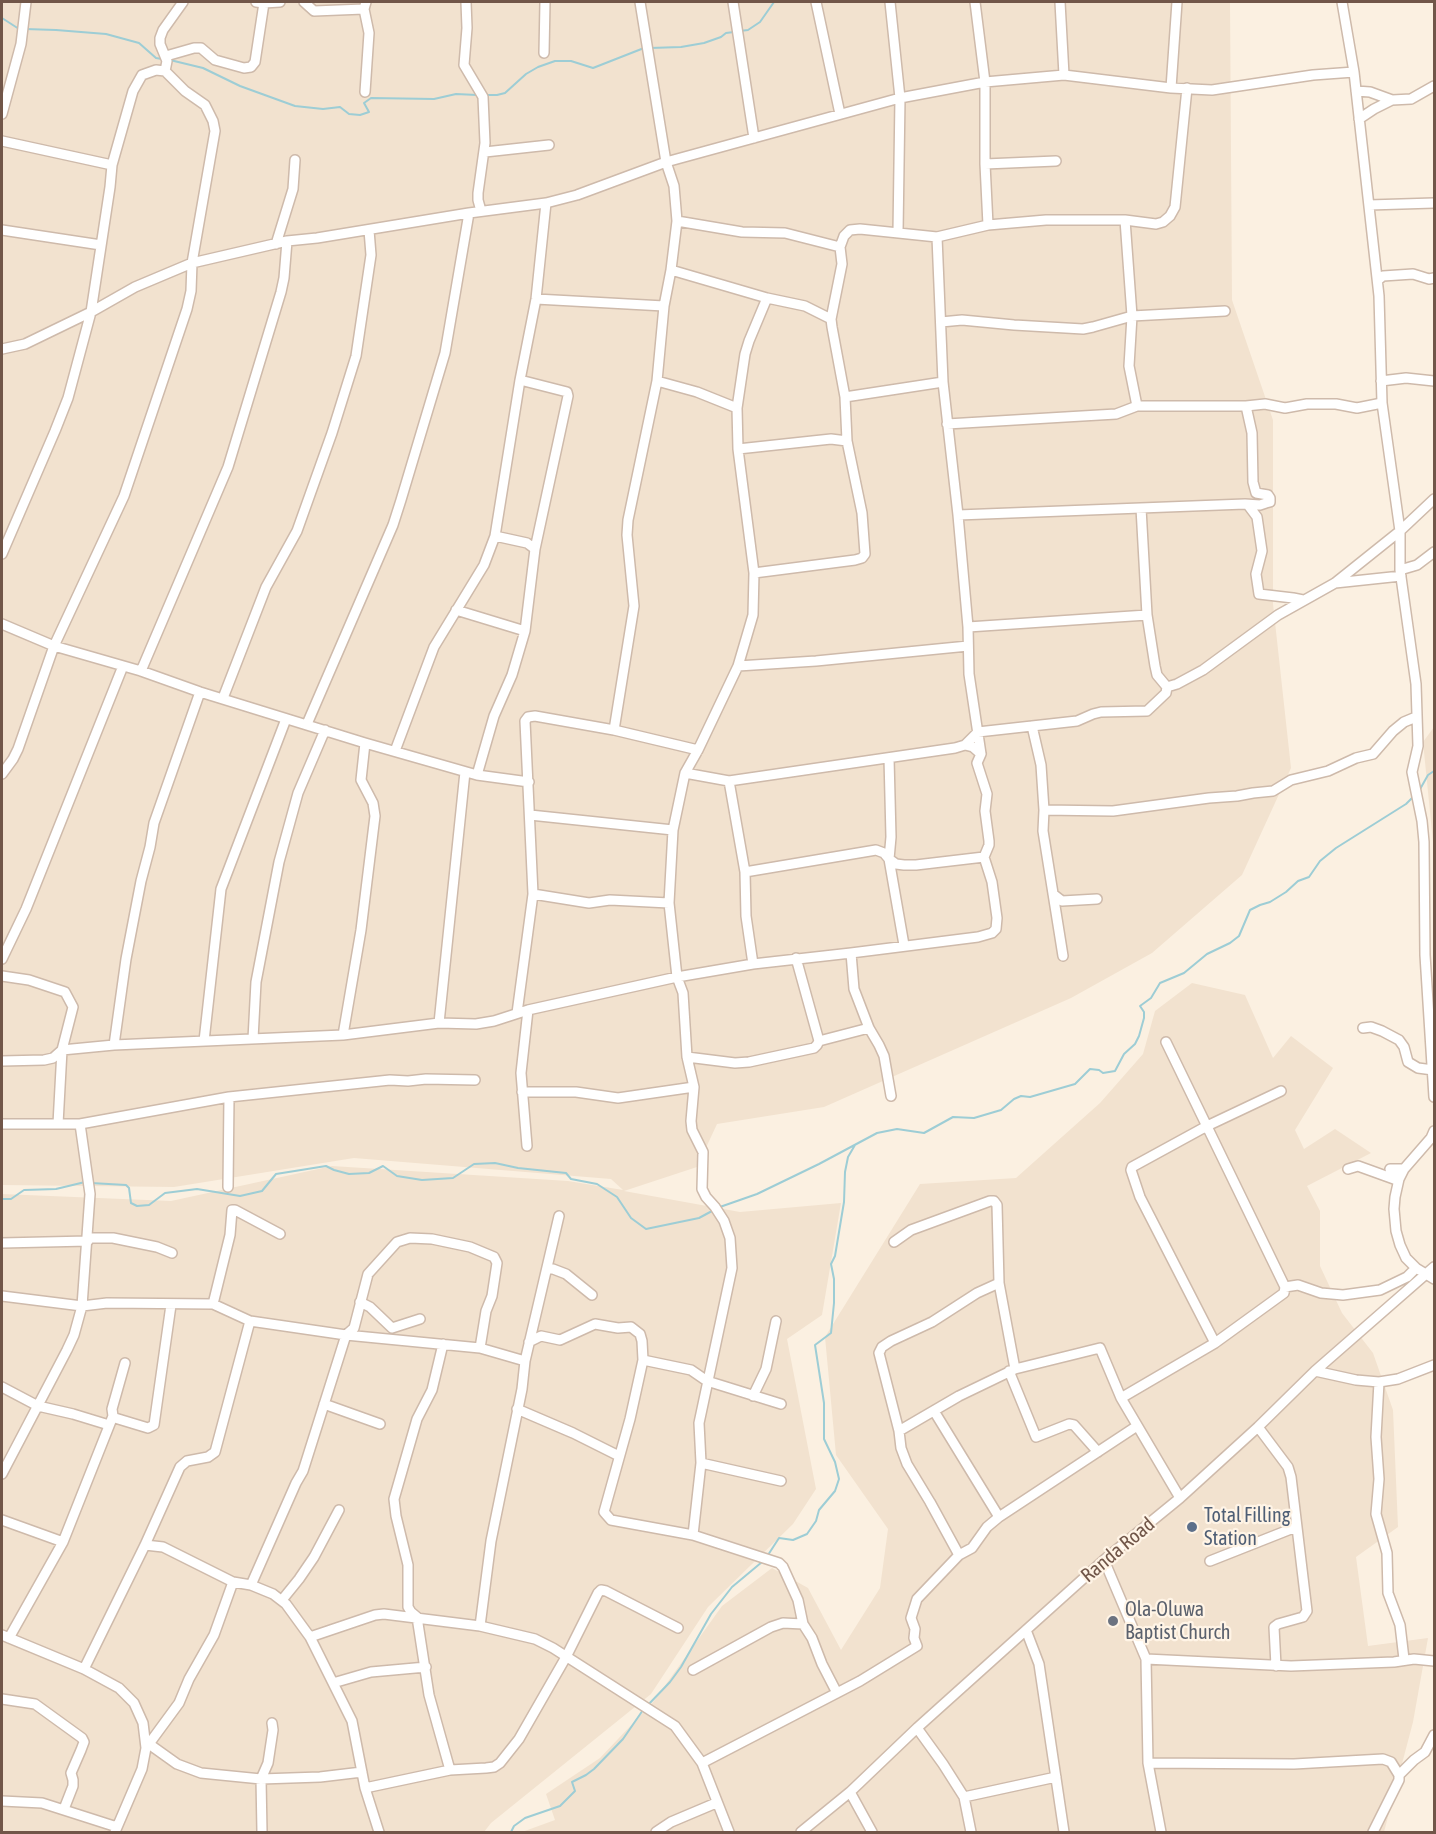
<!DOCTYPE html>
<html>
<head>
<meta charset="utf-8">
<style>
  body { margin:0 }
  #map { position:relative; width:1436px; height:1834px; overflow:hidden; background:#fbf0e1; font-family:"Asap Condensed",sans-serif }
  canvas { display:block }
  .frame { position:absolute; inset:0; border:3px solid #715649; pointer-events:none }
</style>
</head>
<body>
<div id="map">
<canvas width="1436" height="1834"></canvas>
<div class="frame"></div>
</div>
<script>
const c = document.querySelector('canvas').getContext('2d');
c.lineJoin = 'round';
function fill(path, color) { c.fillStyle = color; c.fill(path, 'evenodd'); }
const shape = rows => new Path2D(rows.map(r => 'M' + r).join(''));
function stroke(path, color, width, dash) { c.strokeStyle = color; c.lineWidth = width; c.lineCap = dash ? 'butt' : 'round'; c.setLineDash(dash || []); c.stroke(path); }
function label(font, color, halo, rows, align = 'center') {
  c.font = font + ' "Asap Condensed",sans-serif'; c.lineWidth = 4.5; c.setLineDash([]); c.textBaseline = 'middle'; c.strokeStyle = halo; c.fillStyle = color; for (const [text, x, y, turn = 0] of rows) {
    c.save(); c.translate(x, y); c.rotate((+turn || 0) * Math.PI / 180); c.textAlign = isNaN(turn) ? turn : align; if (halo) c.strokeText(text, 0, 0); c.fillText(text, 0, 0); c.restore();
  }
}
fill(shape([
  [2,2,1230,2,1232,300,1273,420,1273,604,1291,768,1242,875,1152,953,1071,998,824,1107,717,1124,697,1167,624,1191,740,1212,841,1203,822,1315,787,1339,816,1489,793,1524,708,1607,651,1694,491,1823,484,1832,2,1832,2,1194,171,1201,332,1166,568,1181,623,1190,611,1179,354,1158,174,1187,2,1185],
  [1434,727,1434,852,1423,742],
  [1192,983,1245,995,1273,1058,1291,1036,1333,1068,1295,1130,1304,1149,1335,1129,1371,1153,1307,1186,1320,1211,1320,1266,1342,1313,1373,1353,1393,1410,1398,1527,1356,1557,1368,1646,1428,1638,1413,1722,1384,1832,522,1832,555,1820,546,1794,600,1758,654,1701,722,1606,772,1568,808,1588,841,1650,880,1588,888,1529,836,1455,825,1337,920,1184,1016,1178,1100,1103,1143,1054,1155,1011]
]), '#f2e2cf');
stroke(shape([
  [2,18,19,29],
  [25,29,56,30,106,34,139,43,156,58,162,59],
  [740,31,748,30,760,22,774,2],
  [650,48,681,47,704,43,721,37,726,33,734,32],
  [170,60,203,68,240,86,295,106,323,109,340,107,349,114,360,115,369,112,364,103,371,98,434,99,456,94,477,95],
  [486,95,497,95,505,93,526,74,538,67,555,61,571,61,593,68,644,48],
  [1419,791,1428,775,1434,771],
  [91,1183,126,1185,129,1188,131,1203,137,1206,149,1205,165,1193,197,1189,240,1196,262,1191,276,1174,326,1166,334,1170,349,1174,369,1173,383,1166,397,1176,422,1180,453,1178,474,1164,495,1163,518,1168,566,1173,571,1179,597,1184,617,1197,631,1218,646,1229,699,1218,712,1211],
  [2,1199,11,1199,24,1190,56,1189,85,1182],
  [717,1208,757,1194,819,1164,877,1133,897,1129,924,1133,953,1117,974,1118,1001,1110,1014,1099,1021,1096,1030,1097,1075,1084,1090,1069,1099,1070,1103,1073,1115,1071,1124,1054,1135,1044,1139,1036,1144,1018,1144,1012,1140,1006,1151,998,1160,983,1184,973,1207,954,1230,943,1239,936,1250,910,1260,905,1270,902,1286,892,1298,881,1309,877,1320,861,1336,848,1406,804,1413,797],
  [768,1555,779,1538,793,1540,807,1534,816,1521,819,1510,835,1491,839,1479,835,1462,824,1439,824,1403,815,1345,831,1333,834,1303,834,1279,831,1264,835,1256,844,1202,845,1172,848,1157,855,1145],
  [647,1706,670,1682,681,1667,711,1614,732,1587,762,1562],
  [511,1832,514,1826,525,1818,560,1806,575,1791,572,1782,586,1775,594,1769,623,1739,643,1710]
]), '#9dcdd5', 2);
const minor = shape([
  [256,2,264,3,280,2],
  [304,2,314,11,364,9],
  [466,2,467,28,464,65,483,97,485,143,478,193,478,200,481,211],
  [733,2,754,138],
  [816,2,840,114],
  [890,2,900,98,898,232],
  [975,2,985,82,985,164,988,225],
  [1060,2,1064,75],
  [1342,2,1354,72,1379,296,1382,403,1400,531,1400,570,1416,684,1418,746,1412,772,1422,821,1424,842,1425,955,1434,1097],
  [544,53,545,2],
  [166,56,194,48,201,48,215,60,244,68,251,67,255,62,264,3],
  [165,71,167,61,160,44,160,38,163,30,183,2],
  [1171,88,1177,2],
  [1356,91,1370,92,1392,100],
  [365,92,369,33,364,9,366,2],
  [2,114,21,44,26,2],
  [1359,119,1374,109,1392,100,1411,99,1434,86],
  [2,141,112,165],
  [485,152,549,145],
  [985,164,1056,161],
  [1369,205,1434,203],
  [1125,220,1132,316,1129,366,1137,406],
  [677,221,742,232,785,233,840,247,844,236,850,230,860,229,937,237,988,225,1046,220,1125,220,1156,224,1163,222,1170,216,1175,207,1187,88],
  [2,230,101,245],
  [937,237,943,382,958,515,968,627,969,674,981,754],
  [276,244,293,189,295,160],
  [671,270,767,298,805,306,831,319],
  [1378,280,1383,276,1413,274,1429,279,1434,278],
  [536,299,664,306],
  [941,322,962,320,1014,325,1083,329,1093,327,1132,316,1225,311],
  [2,349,25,344,91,312,135,287,192,263,287,241,317,238,469,213,546,203,577,195,666,162,900,98,985,82,1064,75,1171,88,1212,90,1313,75,1354,72],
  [657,381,697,392,737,408],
  [1381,381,1406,378,1434,381],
  [845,397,943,382],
  [947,424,1116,414,1137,406,1246,406,1265,404,1285,408,1307,404,1336,404,1357,408,1382,403],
  [738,449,831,439,847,441],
  [1248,505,1257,517,1262,551,1256,574,1259,594,1293,598,1303,600],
  [1141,508,1147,615,1155,666,1157,675,1167,687],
  [958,515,1245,504,1260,505,1266,503,1270,502,1270,498,1268,495,1256,493,1253,482,1252,433,1246,406],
  [495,536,527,543,535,549],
  [2,554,55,431,68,398,91,312,110,187,112,165,133,91,142,75,156,70,165,71,185,91,205,105,213,121,215,131,192,263,191,291,187,309,124,496,54,646,18,749,13,759,2,774],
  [1400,570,1417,565,1434,552],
  [754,573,855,560,862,558,865,554,862,513,847,441,845,397,832,327,831,319,842,264,840,247],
  [1335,583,1401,576],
  [456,610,525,631],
  [2,624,54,646,141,671,200,692,365,743,477,775,529,782],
  [968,627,1147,615],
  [738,666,816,661,968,646],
  [141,671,228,467,281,292,284,278,287,241],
  [1167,687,1177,684,1203,670,1278,615,1335,583,1400,531,1434,499],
  [223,698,266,587,297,531,332,433,356,356,371,255,369,230],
  [307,724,393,525,401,500,445,353,469,213],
  [1032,726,1041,765,1044,810,1043,831,1063,956],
  [614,730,634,606,627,535,628,520,657,381,664,306,671,270,677,221,674,186,666,162,640,2],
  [395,751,434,647,484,565,495,536,520,380,536,299,546,203],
  [889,758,891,837,889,859,904,945],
  [685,773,729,781,955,748,965,745,978,732,1077,721,1093,714,1101,712,1147,711,1166,693,1167,687],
  [477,775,494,716,512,675,525,631,535,549,568,396,567,392,520,380],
  [729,781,745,872,876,850,884,853,889,859,896,864,904,865,916,865,984,857],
  [1044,810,1113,811,1209,798,1237,796,1253,793,1273,791,1291,780,1328,771,1356,758,1373,754,1393,731,1404,722,1416,717],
  [530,815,673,830],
  [745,872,746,916,753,964],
  [533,894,589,903,610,900,669,903],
  [1053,894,1062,901,1097,899],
  [851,953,854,989,869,1028,879,1045,884,1056,891,1096],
  [2,959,26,909,123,666],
  [2,976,29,980,65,992,73,1007,62,1050,58,1124],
  [517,1013,533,894,525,721,528,717,535,716,614,730,698,750],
  [439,1023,465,772],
  [1363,1028,1371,1027,1382,1031,1399,1040,1404,1047,1408,1062,1418,1068,1433,1070],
  [343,1035,361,930,375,816,373,803,361,780,365,743],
  [253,1039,256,982,279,862,298,793,325,730],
  [204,1041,221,889,286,719],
  [819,1041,869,1028],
  [114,1045,126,959,141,881,150,847,154,823,200,692],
  [687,1057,735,1063,749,1062,814,1048,817,1045,819,1041,796,958],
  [2,1061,44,1060,53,1058,62,1050,114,1045,343,1035,439,1023,476,1024,494,1021,528,1010,677,977,753,964,851,953,978,937,992,933,996,929,997,918,992,882,984,857,989,845,989,841,985,811,987,794,977,763,981,754,973,747,965,745],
  [522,1092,576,1092,618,1098,694,1087],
  [2,1124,80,1124,229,1097,390,1080,408,1081,426,1079,475,1080],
  [1434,1131,1431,1138,1404,1169,1399,1179,1395,1197,1394,1209,1396,1231,1400,1245,1406,1258,1416,1268,1434,1279],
  [527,1146,521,1073,528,1010],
  [1348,1169,1358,1166,1394,1179,1390,1169,1404,1169],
  [228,1187,229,1097],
  [88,1238,113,1238,157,1247,172,1253],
  [894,1242,911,1230,990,1201,994,1201,997,1205,999,1283,1015,1369],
  [2,1243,88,1241],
  [547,1269,553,1269,566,1274,592,1295],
  [999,1283,977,1293,932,1322,891,1341,882,1347,879,1353,899,1431,901,1448,907,1464,930,1502,959,1555,972,1548,987,1527,999,1517,1137,1426],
  [1285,1287,1298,1285,1321,1293,1343,1295,1380,1290,1407,1277,1416,1268],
  [2,1296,82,1306,107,1303,213,1304,250,1321,346,1335,480,1348,525,1361],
  [360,1302,370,1307,392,1328,420,1319],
  [213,1304,230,1235,232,1210,235,1210,280,1234],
  [529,1342,541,1336,560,1340,595,1324,618,1328,631,1327,640,1334,642,1341,643,1360],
  [1215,1343,1140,1197,1131,1170,1132,1167,1207,1126,1281,1091],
  [443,1344,432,1390,417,1419,394,1499,396,1516,408,1565,408,1607,411,1612,417,1617,429,1695,450,1770],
  [1009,1371,1036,1437,1069,1424,1074,1425,1098,1452],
  [1315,1371,1356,1380,1379,1382,1398,1379,1434,1365],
  [1379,1382,1376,1437,1379,1479,1376,1514,1387,1553,1388,1593,1400,1625,1404,1659],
  [2,1387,38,1406,73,1414,109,1425],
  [753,1396,766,1369,776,1321],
  [1121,1398,1215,1343,1284,1293,1285,1287,1166,1042],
  [324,1404,380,1424],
  [781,1404,707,1381,691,1370,643,1360,630,1419,604,1512,611,1520,693,1535,779,1563,783,1567,798,1600,803,1624,812,1638,822,1664,837,1693],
  [517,1409,573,1433,619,1456],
  [934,1411,999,1517],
  [113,1416,112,1409,125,1363],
  [1258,1427,1288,1467,1291,1477,1307,1611,1303,1617,1278,1624,1274,1627,1276,1666],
  [899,1431,959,1396,1015,1369,1100,1348,1121,1398,1180,1498],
  [701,1463,781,1481],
  [2,1474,67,1350,74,1335,82,1306,90,1194,80,1124],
  [2,1520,63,1542],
  [693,1535,701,1463,699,1423,732,1268,730,1238,724,1221,715,1207,706,1197,702,1189,703,1152,692,1130,691,1121,694,1087,687,1057,683,993,677,977,669,903,673,830,685,773,698,750,738,666,753,615,754,573,738,449,737,408,745,354,749,341,767,298],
  [145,1545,163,1547,233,1582,251,1585,273,1594,286,1604,310,1637,352,1721,365,1788,379,1832],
  [1104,1560,1146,1659,1148,1763,1161,1832],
  [1210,1561,1296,1527],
  [251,1585,296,1483,303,1471,346,1335,354,1328,368,1274,397,1242,410,1238,432,1239,470,1247,494,1257,497,1263,492,1296,486,1311,480,1348],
  [282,1600,299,1579,314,1557,339,1510],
  [480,1626,491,1541,522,1389,525,1361,559,1216],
  [1026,1630,1039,1664,1064,1832],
  [2,1635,84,1669,119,1688,134,1703,143,1723,146,1748,142,1769,115,1832],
  [310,1637,375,1615,384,1614,480,1626,535,1639,553,1648,675,1726,702,1763,729,1832],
  [9,1638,63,1542,113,1416,115,1418,148,1428,154,1425,171,1305],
  [1146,1659,1291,1666,1394,1662,1414,1659,1434,1661],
  [84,1669,145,1545,180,1467,187,1461,208,1457,215,1452,250,1321],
  [693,1670,771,1627,783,1623,803,1624],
  [333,1683,371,1672,426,1667],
  [2,1699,35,1704,82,1738,84,1742,81,1750,71,1773,73,1780,73,1786,64,1809],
  [917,1728,943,1764,964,1797,971,1832],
  [149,1744,177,1764,201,1773,261,1779,320,1777,362,1772],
  [146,1748,179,1703,189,1679,214,1635,233,1582],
  [702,1763,860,1681,917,1646,914,1638,915,1629,911,1618,917,1599,959,1555],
  [1148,1763,1294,1764,1383,1759,1391,1762,1399,1775,1399,1780,1373,1832],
  [1399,1775,1414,1760,1425,1752,1434,1735],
  [365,1788,450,1770,486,1768,494,1767,500,1763,519,1739,566,1657,598,1593,601,1590,606,1591,678,1628],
  [850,1792,872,1832],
  [964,1797,1056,1777],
  [2,1801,42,1803,117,1827],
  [262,1832,261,1779,268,1763,273,1730,272,1723],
  [656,1832,671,1822,716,1803],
  [801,1832,850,1792,917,1728,1104,1560,1180,1498,1258,1427,1315,1371,1434,1267]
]);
stroke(minor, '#cebaab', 12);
stroke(minor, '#fff', 9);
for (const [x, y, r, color] of [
  [1192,1527,6,"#5c6f8a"],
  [1113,1621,6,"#6b7280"]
]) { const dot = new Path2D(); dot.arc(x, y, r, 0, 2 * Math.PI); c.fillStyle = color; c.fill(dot); stroke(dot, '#fff4e6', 2); }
label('20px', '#4e5e75', '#fff4e6', [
  ["Total Filling",1204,1516],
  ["Station",1204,1539]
], 'left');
label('20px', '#715649', '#fff4e6', [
  ["Randa Road",1118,1550,-40]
]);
label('20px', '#5b616d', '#fff4e6', [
  ["Ola-Oluwa",1125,1610],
  ["Baptist Church",1125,1633]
], 'left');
</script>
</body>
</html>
